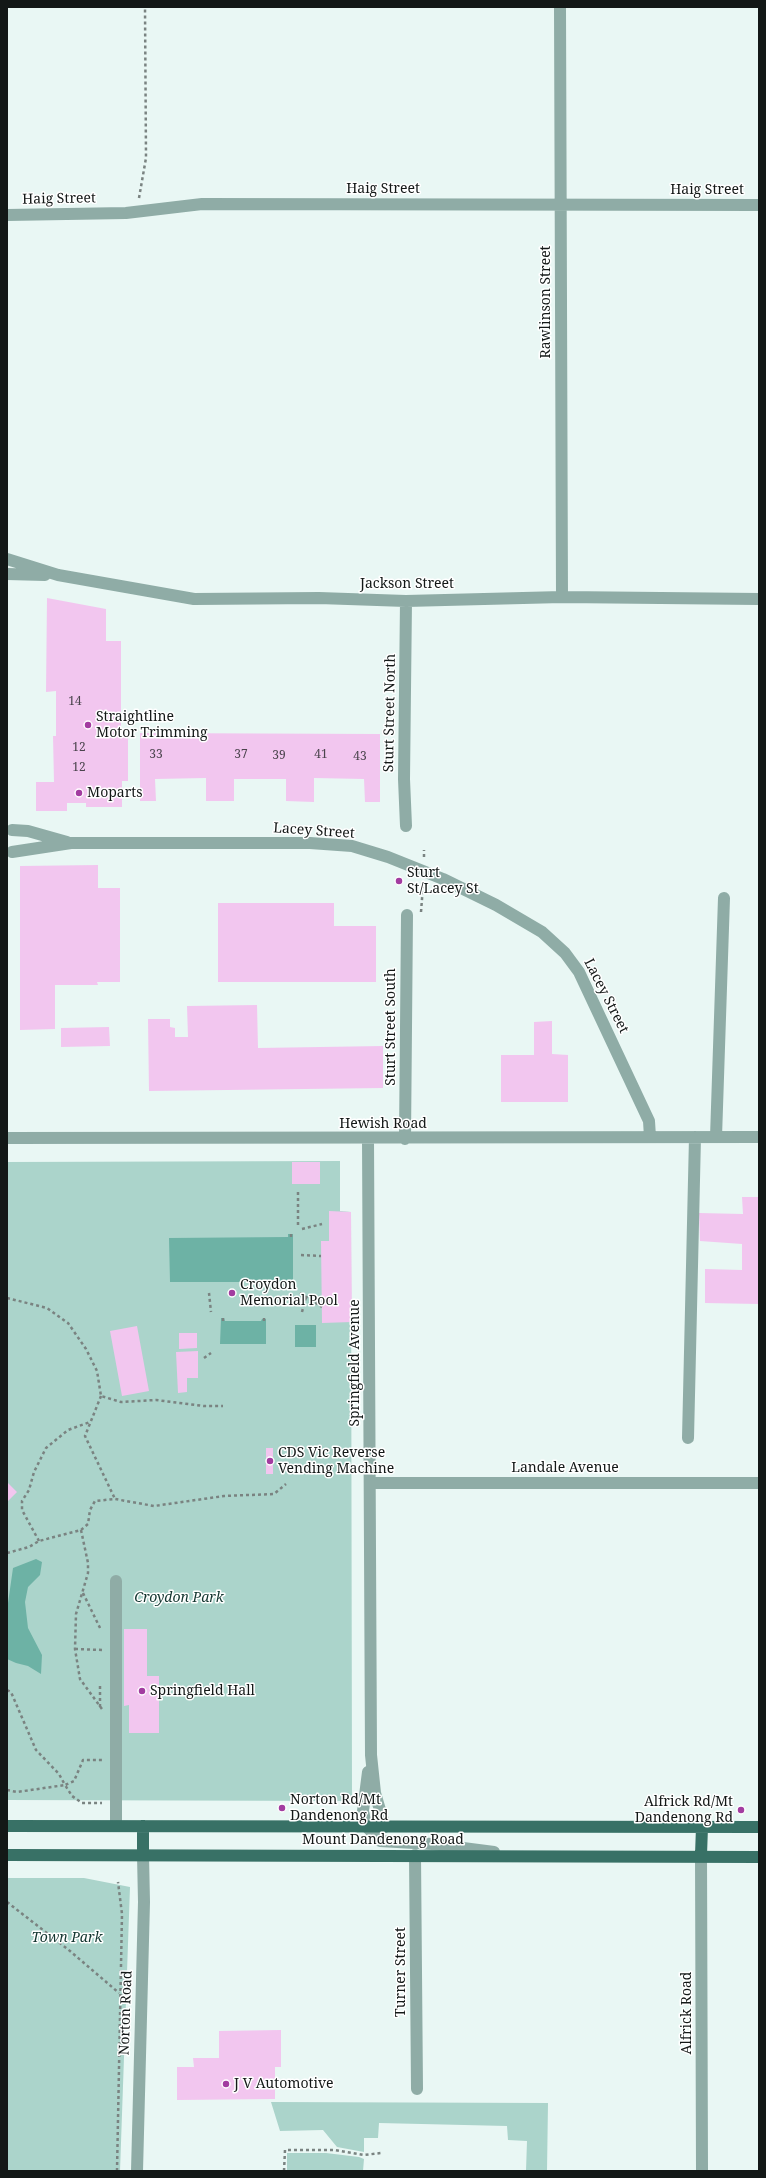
<!DOCTYPE html>
<html>
<head>
<meta charset="utf-8">
<style>
  body { margin:0 }
  #map { position:relative; width:766px; height:2178px; overflow:hidden; background:#e9f7f4; font-family:"Noto Serif",serif }
  canvas { display:block }
  .frame { position:absolute; inset:0; border:8px solid #131817; pointer-events:none }
</style>
</head>
<body>
<div id="map">
<canvas width="766" height="2178"></canvas>
<div class="frame"></div>
</div>
<script>
const c = document.querySelector('canvas').getContext('2d');
c.lineJoin = 'round';
function fill(path, color) { c.fillStyle = color; c.fill(path, 'evenodd'); }
const shape = rows => new Path2D(rows.map(r => 'M' + r).join(''));
function stroke(path, color, width, dash) { c.strokeStyle = color; c.lineWidth = width; c.lineCap = dash ? 'butt' : 'round'; c.setLineDash(dash || []); c.stroke(path); }
function label(font, color, halo, rows, align = 'center') {
  c.font = font + ' "Noto Serif",serif'; c.lineWidth = 3; c.setLineDash([]); c.textBaseline = 'middle'; c.strokeStyle = halo; c.fillStyle = color; for (const [text, x, y, turn = 0] of rows) {
    c.save(); c.translate(x, y); c.rotate((+turn || 0) * Math.PI / 180); c.textAlign = isNaN(turn) ? turn : align; if (halo) c.strokeText(text, 0, 0); c.fillText(text, 0, 0); c.restore();
  }
}
fill(shape([
  [340,1161,340,1211,351,1212,352,1801,7,1800,7,1162],
  [7,1878,84,1878,130,1887,120,2171,7,2171],
  [271,2102,548,2103,547,2171,526,2171,527,2141,508,2140,507,2126,379,2123,378,2138,364,2138,364,2152,337,2147,323,2130,280,2131],
  [287,2153,326,2153,359,2157,364,2159,363,2171,287,2171]
]), '#abd4cb');
fill(shape([
  [288,1234,293,1234,293,1286,289,1286,288,1282,170,1282,169,1238,288,1237],
  [221,1318,224,1318,225,1321,261,1321,262,1319,266,1319,266,1344,220,1344],
  [295,1325,316,1325,316,1347,295,1347],
  [36,1559,42,1562,40,1575,28,1587,25,1602,28,1628,42,1655,41,1674,28,1666,16,1663,7,1659,7,1610,13,1568]
]), '#6db2a5');
fill(shape([
  [47,598,106,609,106,641,121,641,121,735,128,735,128,781,122,781,122,807,86,807,86,803,67,803,67,811,36,811,36,782,54,782,53,736,56,736,56,691,46,692],
  [140,733,380,734,380,802,365,802,364,779,314,778,314,802,286,801,286,779,234,779,234,801,206,801,206,778,155,779,156,801,140,801],
  [98,865,98,888,120,888,120,982,97,982,98,985,55,985,55,1029,20,1030,20,866],
  [218,903,334,903,334,926,376,926,376,982,218,982],
  [257,1005,258,1048,383,1046,383,1088,149,1091,148,1019,170,1019,170,1027,175,1028,175,1037,188,1037,187,1006],
  [552,1021,552,1054,568,1055,568,1102,501,1102,501,1055,534,1055,534,1022],
  [109,1027,110,1046,61,1047,61,1028],
  [292,1162,320,1162,320,1184,292,1184],
  [742,1197,759,1197,759,1304,705,1303,705,1269,742,1270,742,1244,700,1241,699,1213,743,1214],
  [329,1211,351,1212,352,1322,322,1323,321,1241,329,1241],
  [137,1326,149,1391,122,1396,110,1331],
  [179,1333,197,1333,197,1348,179,1349],
  [198,1351,198,1378,187,1378,187,1392,178,1393,176,1352],
  [266,1448,273,1448,273,1474,266,1474],
  [7,1482,17,1492,7,1502],
  [124,1629,147,1629,147,1676,159,1676,159,1733,129,1733,129,1705,124,1706],
  [281,2030,281,2067,275,2067,275,2099,177,2100,177,2067,194,2067,193,2058,219,2058,219,2031]
]), '#f2c6ef');
stroke(shape([
  [139,198,146,158,145,7],
  [424,857,424,850],
  [421,912,423,886],
  [298,1225,298,1192],
  [302,1229,322,1224],
  [291,1234,291,1237],
  [301,1255,321,1256],
  [291,1282,291,1286],
  [209,1293,211,1312],
  [300,1293,322,1307],
  [7,1298,47,1308,68,1323,86,1349,97,1371,101,1396,121,1402,156,1400,204,1406,223,1406],
  [302,1312,306,1297],
  [223,1318,223,1321],
  [264,1318,264,1321],
  [204,1358,211,1353],
  [101,1396,85,1436,115,1499],
  [81,1530,88,1563,88,1573,76,1614,75,1649,80,1679,102,1709],
  [39,1541,22,1510,22,1501,29,1490,34,1472,46,1448,68,1430,90,1422],
  [7,1553,29,1547,39,1541,81,1530,88,1524,90,1510,95,1501,115,1499,154,1506,224,1496,274,1494,286,1484],
  [83,1593,101,1630],
  [75,1649,103,1650],
  [7,1690,11,1692,36,1750,59,1774,65,1785,74,1781,83,1760,102,1760],
  [100,1707,100,1684],
  [7,1790,17,1792,65,1785,72,1796,82,1803,102,1803],
  [7,1902,70,1951,119,1993],
  [117,2171,122,1914,118,1882],
  [284,2171,285,2150,335,2150,364,2155,381,2153]
]), '#7a8381', 2.5, [3, 3]);
stroke(shape([
  [560,7,562,597],
  [7,215,126,213,202,204,759,205],
  [7,559,58,575,194,599,319,598,406,601,562,597,759,599],
  [7,574,45,575],
  [406,826,404,779,406,601],
  [12,830,28,831,67,842],
  [12,852,71,843,310,843,352,846,388,857,443,879,496,905,542,932,565,953,579,972,649,1121,650,1137],
  [716,1137,724,898],
  [7,1138,759,1137],
  [368,1139,371,1755,375,1793,385,1827],
  [405,1139,407,915],
  [688,1438,695,1137],
  [371,1483,759,1483],
  [116,1581,116,1826],
  [368,1772,363,1811,366,1826,380,1841,432,1844,494,1852],
  [415,1855,417,2089],
  [701,1855,702,2171],
  [137,2171,144,1902,143,1855]
]), '#8faca6', 12);
stroke(shape([
  [7,1826,759,1827],
  [143,1826,143,1855],
  [7,1855,759,1857],
  [701,1855,702,1827]
]), '#387166', 12);
for (const [x, y, r, color] of [
  [88,725,4,"#a23ca0"],
  [79,793,4,"#a23ca0"],
  [399,881,4,"#a23ca0"],
  [232,1293,4,"#a23ca0"],
  [270,1461,4,"#a23ca0"],
  [142,1691,4,"#a23ca0"],
  [282,1808,4,"#a23ca0"],
  [741,1810,4,"#a23ca0"],
  [226,2084,4,"#a23ca0"]
]) { const dot = new Path2D(); dot.arc(x, y, r, 0, 2 * Math.PI); c.fillStyle = color; c.fill(dot); stroke(dot, '#fff', 1.5); }
label('12px', '#4b444d', null, [
  ["14",75,702],
  ["12",79,748],
  ["33",156,755],
  ["37",241,755],
  ["41",321,755],
  ["39",279,756],
  ["43",360,757],
  ["12",79,768]
]);
label('14px', '#131817', '#fff', [
  ["Haig Street",383,189],
  ["Haig Street",707,190],
  ["Haig Street",59,199,-1],
  ["Rawlinson Street",546,302,-90],
  ["Jackson Street",407,584],
  ["Sturt Street North",390,713,-89],
  ["Lacey Street",314,831,4],
  ["Lacey Street",606,996,63],
  ["Sturt Street South",391,1027,-90],
  ["Hewish Road",383,1124],
  ["Springfield Avenue",355,1363,-90],
  ["Landale Avenue",565,1468],
  ["Mount Dandenong Road",383,1840],
  ["Turner Street",401,1972,-90],
  ["Norton Road",126,2013,-88],
  ["Alfrick Road",687,2013,-90]
]);
label('14px', '#131817', '#fff', [
  ["Straightline",96,717],
  ["Motor Trimming",96,733],
  ["Moparts",87,793],
  ["Sturt",407,873],
  ["St/Lacey St",407,889],
  ["Croydon",240,1285],
  ["Memorial Pool",240,1301],
  ["CDS Vic Reverse",278,1453],
  ["Vending Machine",278,1469],
  ["Springfield Hall",150,1691],
  ["Norton Rd/Mt",290,1800],
  ["Dandenong Rd",290,1816],
  ["Alfrick Rd/Mt",733,1802,"right"],
  ["Dandenong Rd",733,1818,"right"],
  ["J V Automotive",234,2084]
], 'left');
label('italic 14px', '#12352f', '#fff', [
  ["Croydon Park",179,1598],
  ["Town Park",67,1938]
]);
</script>
</body>
</html>
